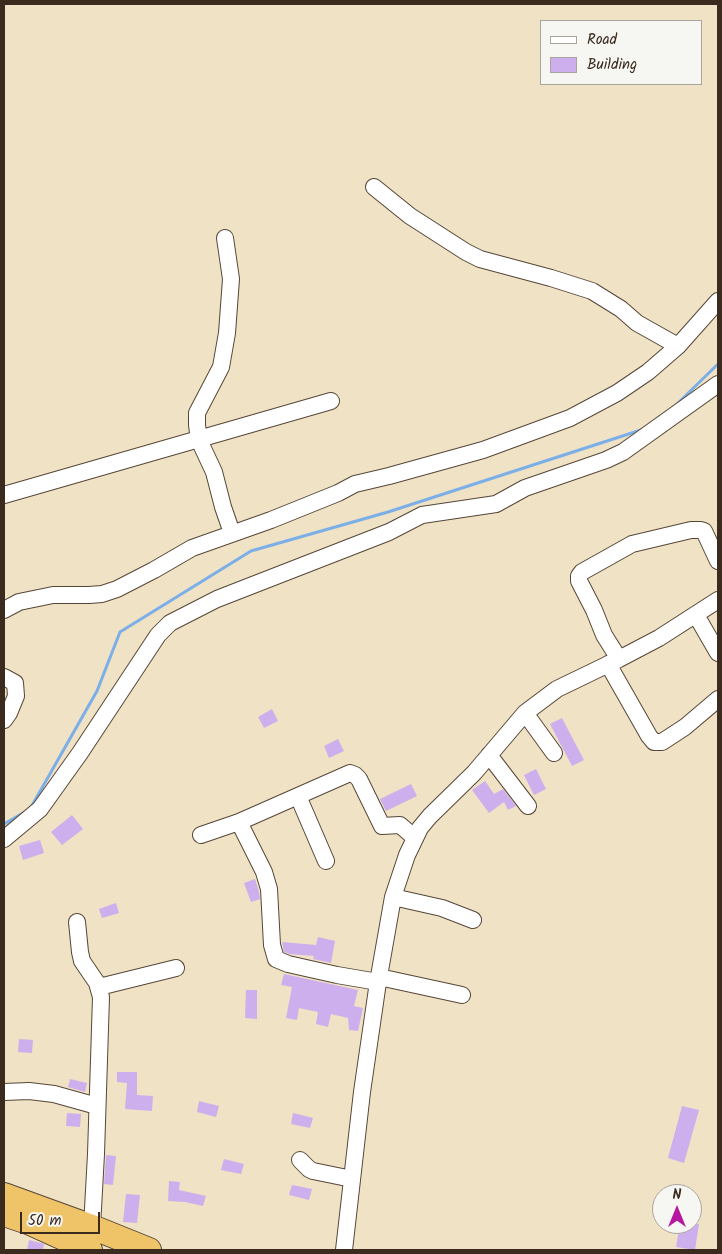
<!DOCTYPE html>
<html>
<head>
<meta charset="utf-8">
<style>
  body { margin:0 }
  #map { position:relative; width:722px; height:1254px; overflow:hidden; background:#f0e2c5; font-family:Kalam,sans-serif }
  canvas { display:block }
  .frame { position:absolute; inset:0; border:5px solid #3b2a1e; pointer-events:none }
  .legend { position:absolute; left:540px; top:20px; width:162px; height:65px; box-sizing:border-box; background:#f6f6f2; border:1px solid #aba49d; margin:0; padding:6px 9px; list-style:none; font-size:15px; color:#3b2a1e }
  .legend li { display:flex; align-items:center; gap:10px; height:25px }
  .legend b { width:25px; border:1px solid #aba49d }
  .north { position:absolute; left:652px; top:1184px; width:50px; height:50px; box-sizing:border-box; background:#f6f6f2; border:1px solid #aba49d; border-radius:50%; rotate:0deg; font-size:14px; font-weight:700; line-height:20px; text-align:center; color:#3b2a1e }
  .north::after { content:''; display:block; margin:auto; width:18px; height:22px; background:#b5179e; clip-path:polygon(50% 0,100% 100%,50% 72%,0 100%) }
  .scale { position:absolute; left:20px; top:1212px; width:80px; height:22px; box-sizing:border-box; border:2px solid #3b2a1e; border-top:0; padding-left:6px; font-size:15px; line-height:18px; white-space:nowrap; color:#3b2a1e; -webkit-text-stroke:4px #f6f6f2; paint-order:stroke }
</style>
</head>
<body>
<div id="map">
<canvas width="722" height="1254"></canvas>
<div class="frame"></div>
<ul class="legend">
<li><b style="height:6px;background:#fff"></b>Road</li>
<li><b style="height:14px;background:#cdafee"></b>Building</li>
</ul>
<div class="north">N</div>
<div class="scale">50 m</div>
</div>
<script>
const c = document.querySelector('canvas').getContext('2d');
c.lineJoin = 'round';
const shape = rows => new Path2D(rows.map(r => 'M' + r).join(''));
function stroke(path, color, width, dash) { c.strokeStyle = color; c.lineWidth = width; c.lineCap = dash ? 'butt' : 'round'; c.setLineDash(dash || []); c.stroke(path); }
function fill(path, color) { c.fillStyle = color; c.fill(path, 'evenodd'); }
stroke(shape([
  [676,405,718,364],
  [30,809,97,691,120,632,251,551,388,512,641,430],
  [4,824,23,813]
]), '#7cafe8', 3);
fill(shape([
  [272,709,278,721,264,728,258,717],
  [562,718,584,760,572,766,550,724],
  [338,739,344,751,329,758,324,746],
  [536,769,546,789,534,795,524,775],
  [485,781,494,794,503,789,516,806,508,810,504,802,489,813,472,790],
  [411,784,417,796,386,811,380,799],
  [72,815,83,829,62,845,51,832],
  [40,840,44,853,23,860,19,846],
  [255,879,259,892,260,899,251,902,244,883],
  [116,903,119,913,102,918,99,909],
  [318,937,335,941,331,963,313,959,314,956,289,954,284,952,282,942,316,945],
  [284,974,358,990,354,1006,363,1008,358,1031,349,1030,348,1018,331,1014,328,1027,316,1024,318,1012,299,1008,297,1020,286,1018,292,987,281,985],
  [246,990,257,990,257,1019,245,1018],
  [19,1039,33,1040,32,1053,18,1052],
  [117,1072,137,1072,137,1095,153,1096,152,1111,125,1109,127,1083,117,1082],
  [70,1079,87,1083,85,1092,68,1087],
  [199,1101,219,1106,216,1117,197,1112],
  [682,1106,699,1110,684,1163,668,1158],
  [67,1113,81,1114,80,1127,66,1126],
  [293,1113,313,1118,310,1128,291,1124],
  [106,1155,116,1156,113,1185,104,1184],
  [224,1159,244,1164,241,1174,221,1170],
  [169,1181,180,1182,179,1190,206,1196,203,1206,185,1202,168,1201],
  [292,1185,312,1189,309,1200,289,1195],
  [126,1194,140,1195,137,1223,123,1222],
  [680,1224,699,1224,695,1250,676,1247],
  [29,1240,44,1244,43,1250,27,1250]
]), '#cdafee');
const minor = shape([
  [374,187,410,216,466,252,480,259,551,278,592,291,621,309,637,323,678,346],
  [225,238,231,279,227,333,221,367,197,413,197,425,199,440,214,472,223,507,232,533],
  [4,495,331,401],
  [4,610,19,602,53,595,89,595,102,594,117,589,154,570,192,548,271,520,338,493,355,484,389,476,483,450,570,418,617,393,648,372,678,346,718,301],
  [696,615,718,653],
  [619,659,604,635,594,610,579,581,579,576,582,572,632,544,691,530,701,530,704,531,718,561],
  [608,664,649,736,654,742,662,742,685,727,718,699],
  [4,677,15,683,16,696,9,713,4,720],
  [525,713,554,753],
  [489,755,528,806],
  [298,796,326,861],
  [239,822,264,872,269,889,272,945,276,959,288,964,337,975,378,982],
  [201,835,239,822,350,773,355,775,359,779,382,826,400,825,415,838],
  [4,839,40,809,80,753,158,635,170,623,217,599,389,532,422,515,496,504,525,488,606,460,623,452,718,384],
  [393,897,442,908,473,920],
  [77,922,80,952,82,961,97,983,101,997,96,1154,92,1227],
  [379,977,462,995],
  [99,987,176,968],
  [4,1092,29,1091,54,1094,97,1106],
  [300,1160,309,1169,313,1171,352,1179],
  [344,1250,362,1092,378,982,393,897,407,855,420,828,430,816,474,773,525,713,557,689,619,659,659,638,718,600]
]);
const highway = shape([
  [4,1195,92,1227,149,1250],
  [4,1214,28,1222,90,1250]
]);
stroke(minor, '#564637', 18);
stroke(highway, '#564637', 26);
stroke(minor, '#fff', 16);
stroke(highway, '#efc469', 24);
</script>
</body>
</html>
